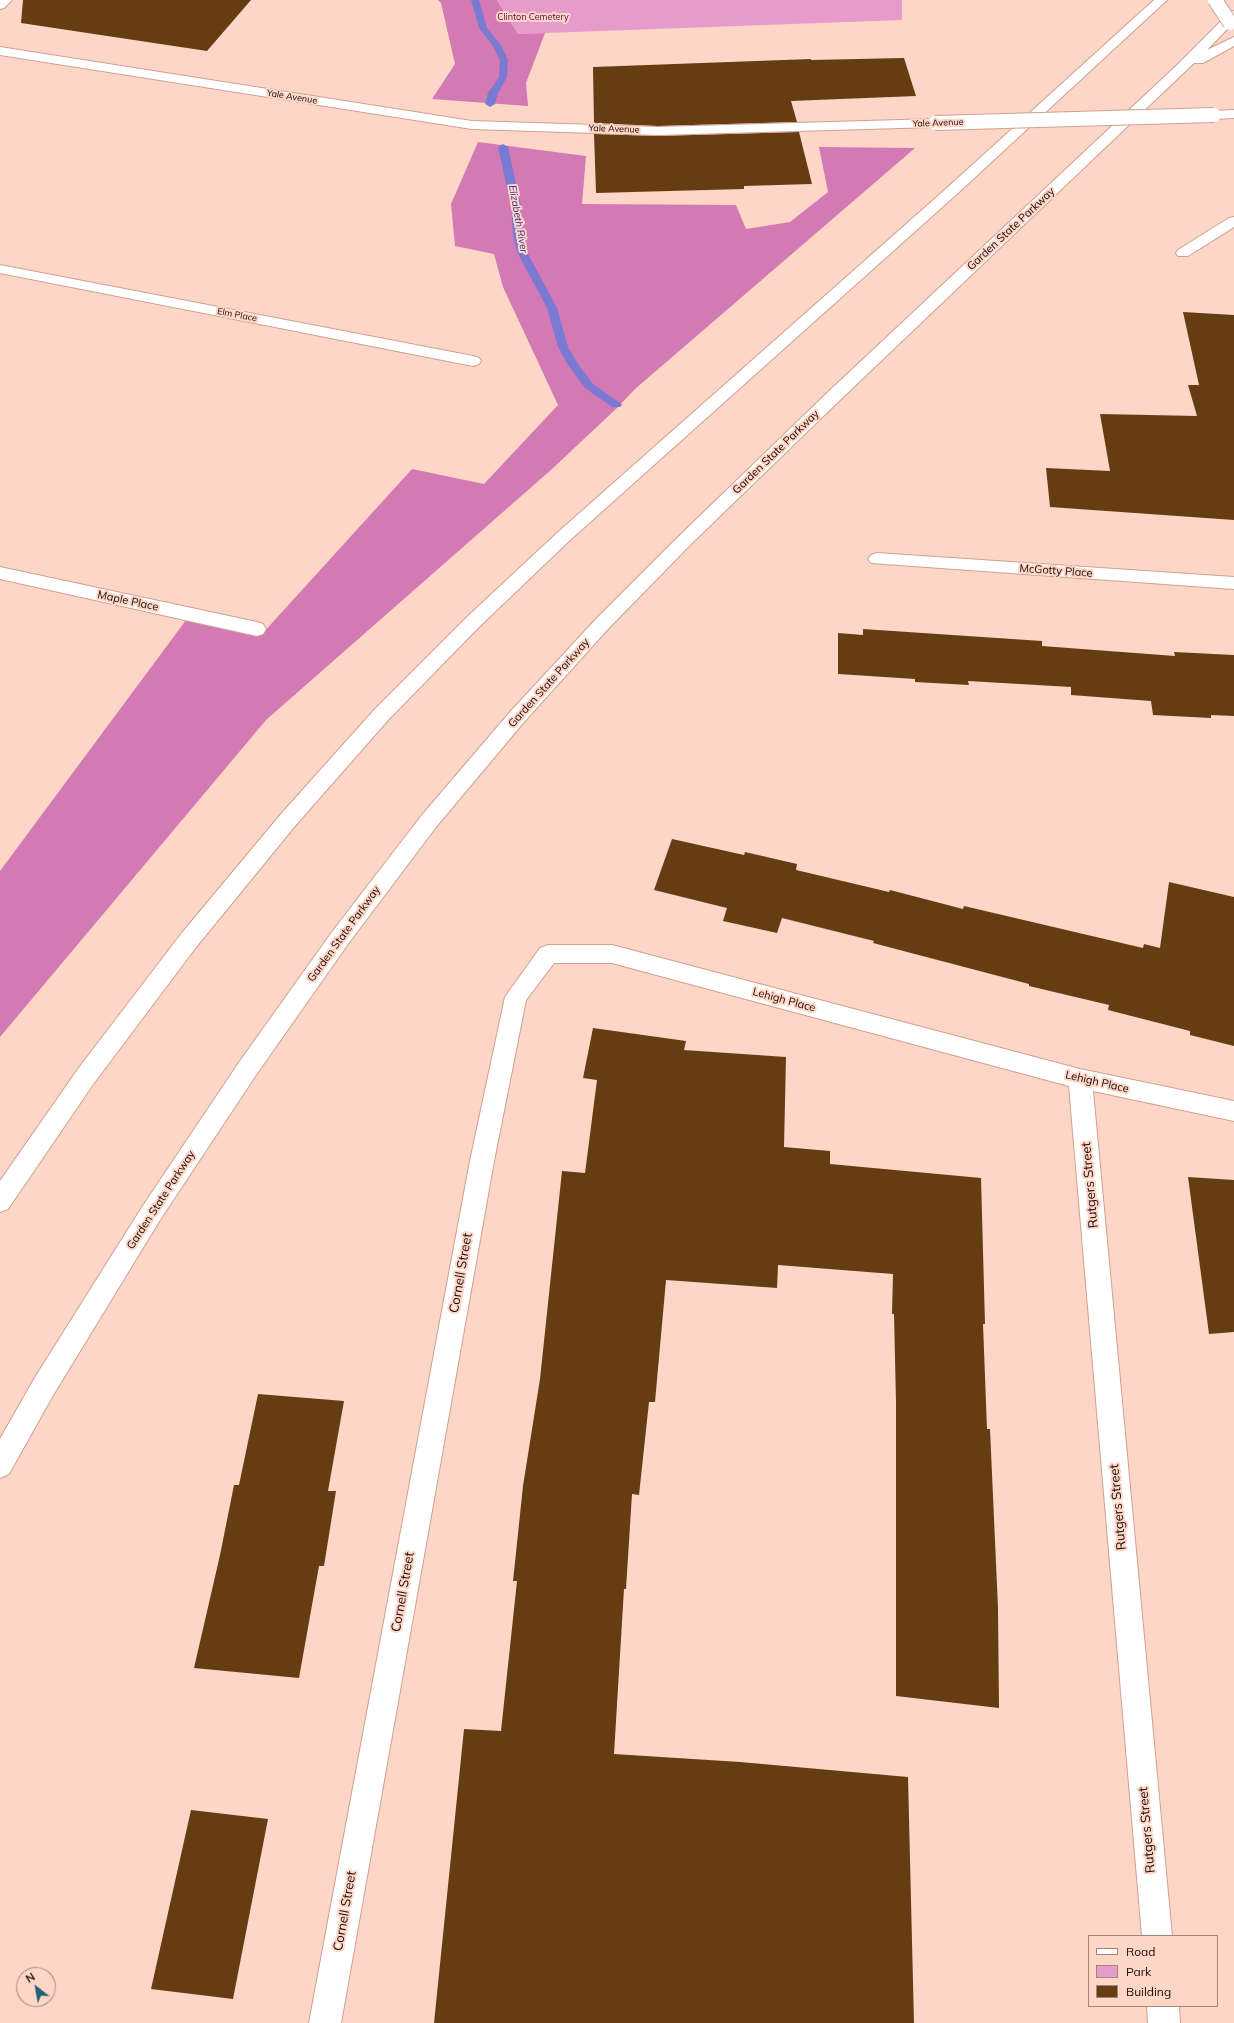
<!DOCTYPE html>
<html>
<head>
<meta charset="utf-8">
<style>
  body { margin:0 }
  #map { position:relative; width:1234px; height:2023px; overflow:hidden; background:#fdd6c7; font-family:Mulish,sans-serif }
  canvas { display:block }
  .legend { position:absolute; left:1088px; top:1935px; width:130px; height:72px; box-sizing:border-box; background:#fdd6c7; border:1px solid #a3857a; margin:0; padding:5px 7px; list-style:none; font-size:12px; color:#1c0c07 }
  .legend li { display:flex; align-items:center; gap:8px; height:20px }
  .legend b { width:20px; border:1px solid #a3857a }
  .north { position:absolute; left:16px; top:1967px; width:40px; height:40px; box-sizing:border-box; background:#fdd6c7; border:1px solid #a3857a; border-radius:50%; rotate:329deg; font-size:11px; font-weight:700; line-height:16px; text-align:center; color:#1c0c07 }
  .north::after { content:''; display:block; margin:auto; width:14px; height:18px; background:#206275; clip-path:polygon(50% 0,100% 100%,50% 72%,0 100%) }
</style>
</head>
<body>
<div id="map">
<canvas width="1234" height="2023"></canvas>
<ul class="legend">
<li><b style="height:5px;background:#fff"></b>Road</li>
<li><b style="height:11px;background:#e69bca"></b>Park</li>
<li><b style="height:11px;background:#663d13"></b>Building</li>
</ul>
<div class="north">N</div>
</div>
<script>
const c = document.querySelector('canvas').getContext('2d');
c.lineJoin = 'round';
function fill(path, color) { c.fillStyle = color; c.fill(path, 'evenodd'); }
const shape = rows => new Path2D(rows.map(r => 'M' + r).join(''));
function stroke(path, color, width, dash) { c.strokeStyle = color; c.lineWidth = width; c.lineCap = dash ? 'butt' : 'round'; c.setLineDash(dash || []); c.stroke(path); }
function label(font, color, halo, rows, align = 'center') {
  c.font = font + ' Mulish,sans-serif'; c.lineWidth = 4; c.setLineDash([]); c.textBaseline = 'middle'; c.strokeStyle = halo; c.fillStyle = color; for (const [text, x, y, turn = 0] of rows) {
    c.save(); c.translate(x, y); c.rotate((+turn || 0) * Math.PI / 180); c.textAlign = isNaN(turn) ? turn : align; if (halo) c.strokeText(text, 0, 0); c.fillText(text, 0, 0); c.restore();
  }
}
fill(shape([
  [497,0,902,0,902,20,518,34]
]), '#e69bca');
fill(shape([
  [438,0,497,0,518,34,545,33,526,83,528,106,432,99,455,64,441,3],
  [478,142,586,156,582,204,736,205,746,229,790,222,828,192,819,147,915,148,635,389,617,408,552,469,266,720,0,1037,0,871,192,612,262,634,412,469,484,484,558,405,503,287,494,254,455,246,451,204]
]), '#d379b3');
fill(shape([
  [471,0,479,0,487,28,501,45,508,60,507,77,498,93,495,104,490,107,485,104,488,93,499,77,500,60,493,46,479,28,471,0],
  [503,144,508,147,521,206,523,235,527,252,557,308,568,347,578,364,593,384,620,403,622,405,620,407,612,407,585,388,568,365,558,347,547,308,517,252,513,235,511,206,498,147,503,144]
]), '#7a7ad3');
fill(shape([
  [23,0,251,0,207,51,21,23],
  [904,58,916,96,791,101,797,122,658,126,594,123,593,67,811,59,811,60],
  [799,132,812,184,744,186,744,189,596,193,594,134,658,136],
  [1183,312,1234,315,1234,520,1050,507,1046,468,1110,471,1100,414,1197,416,1188,385,1199,385],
  [863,629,1042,641,1042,646,1175,656,1174,652,1234,655,1234,716,1211,715,1211,718,1153,715,1151,701,1071,695,1071,687,968,681,969,685,915,682,915,679,838,674,838,633,863,635],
  [672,839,744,855,745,852,797,864,796,870,889,892,890,890,963,909,964,906,1143,948,1144,944,1160,948,1169,882,1234,897,1234,1046,1190,1035,1190,1031,1108,1010,1109,1005,1029,986,1029,984,873,943,874,941,782,918,777,933,723,921,727,908,654,890],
  [593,1028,686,1041,684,1050,786,1057,784,1147,830,1151,830,1164,981,1178,985,1324,983,1324,987,1429,990,1429,998,1608,999,1708,896,1696,896,1402,894,1314,892,1314,893,1274,778,1265,777,1288,666,1280,655,1402,649,1402,639,1495,632,1494,626,1589,624,1589,614,1754,740,1762,908,1777,914,2023,434,2023,464,1729,501,1731,517,1581,513,1581,523,1486,540,1379,562,1171,585,1173,597,1080,583,1078],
  [1188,1177,1234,1180,1234,1332,1209,1334],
  [258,1394,344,1401,328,1491,336,1491,324,1566,319,1566,299,1678,194,1668,220,1555,234,1485,239,1485],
  [191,1810,268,1819,233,1999,151,1989]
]), '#663d13');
const minor = shape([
  [0,0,12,0,4,8,0,9,0,0],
  [0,47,472,121,658,127,935,119,940,120,942,123,940,126,935,127,658,135,472,129,0,55,0,47],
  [1234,110,1234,118,1214,119,1209,118,1207,115,1209,112,1214,111,1234,110],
  [1234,217,1234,227,1188,256,1178,256,1176,253,1178,250,1229,218,1234,217],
  [0,265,473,356,479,358,481,361,479,364,473,366,0,273,0,265],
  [877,553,1234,577,1234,589,871,563,868,559,871,555,877,553],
  [0,567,257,622,263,624,266,629,263,634,257,636,0,579,0,567],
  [548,945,612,945,1080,1069,1234,1101,1234,1121,1093,1091,1172,1936,1142,1936,1069,1086,612,963,554,963,526,1000,494,1161,341,2023,309,2023,470,1161,505,997,540,948,548,945],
  [1147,2006,1179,2006,1180,2023,1148,2023,1147,2006]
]);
const highway = shape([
  [1154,0,1167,0,958,193,569,541,479,627,389,719,295,826,197,946,94,1083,8,1209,0,1212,0,1181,78,1069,181,934,281,814,375,709,467,617,557,533,948,187,1154,0],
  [1234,11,1234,22,1207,50,1234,37,1234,46,1203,63,1194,63,839,401,689,546,608,629,524,722,436,827,348,944,256,1075,160,1220,52,1397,9,1474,0,1478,0,1439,34,1379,144,1204,240,1061,332,932,422,815,510,712,596,619,677,538,827,393,1176,66,1230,12,1234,11]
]);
stroke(minor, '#cfa18f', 2);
stroke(highway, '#cfa18f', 2);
fill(minor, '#fff');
fill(highway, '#fff');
const minorBridge = shape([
  [935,123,1214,115]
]);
const majorBridge = shape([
  [1215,0,1230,23]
]);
stroke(minorBridge, '#cfa18f', 16, []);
stroke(majorBridge, '#cfa18f', 16, []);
stroke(minorBridge, '#fff', 14);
stroke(majorBridge, '#fff', 14);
label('9px', '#590544', '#fdd6c7', [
  ["Clinton Cemetery",533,17]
]);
label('9px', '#1c0c07', '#fdd6c7', [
  ["Yale Avenue",292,97,9],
  ["Yale Avenue",938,123,-2],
  ["Yale Avenue",614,129,2],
  ["Elm Place",237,315,11]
]);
label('italic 10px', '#36258d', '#fdd6c7', [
  ["Elizabeth River",518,219,80]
]);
label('11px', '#1c0c07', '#fdd6c7', [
  ["Garden State Parkway",1011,229,-43],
  ["Garden State Parkway",776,452,-44],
  ["McGotty Place",1056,571,4],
  ["Maple Place",128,601,12],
  ["Garden State Parkway",549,683,-48],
  ["Garden State Parkway",344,934,-54],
  ["Lehigh Place",784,1000,15],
  ["Lehigh Place",1097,1082,13],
  ["Garden State Parkway",161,1200,-57]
]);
label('13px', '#1c0c07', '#fdd6c7', [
  ["Rutgers Street",1090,1185,-95],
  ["Cornell Street",461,1273,-80],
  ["Rutgers Street",1118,1507,-95],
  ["Cornell Street",403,1592,-80],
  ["Rutgers Street",1147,1830,-95],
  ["Cornell Street",345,1911,-80]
]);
</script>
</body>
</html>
